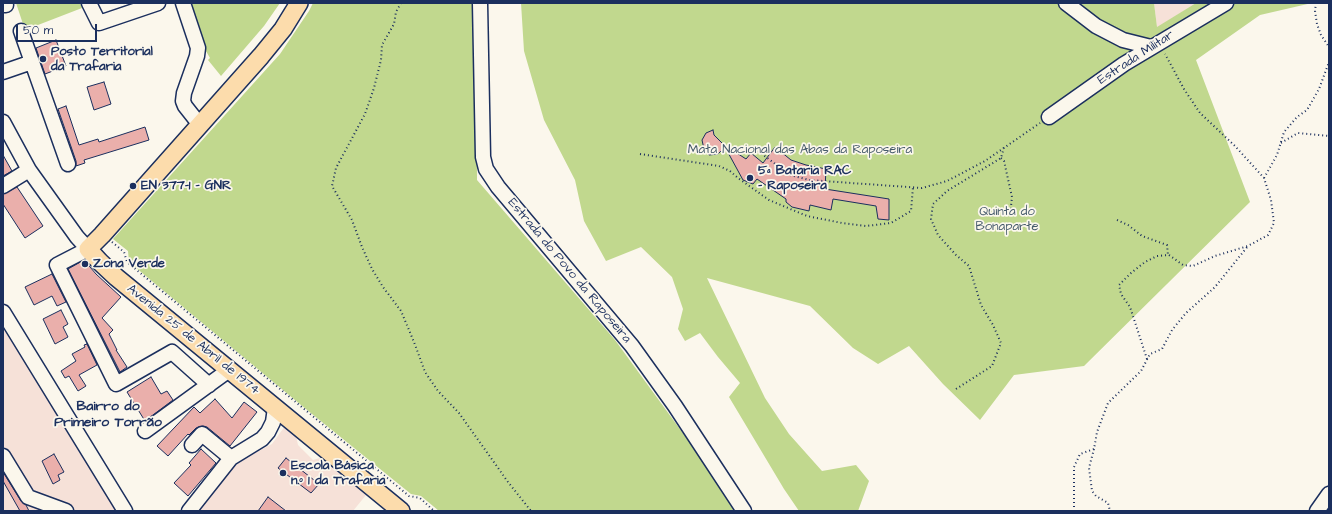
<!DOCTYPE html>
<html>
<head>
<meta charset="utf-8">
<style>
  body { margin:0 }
  #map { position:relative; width:1332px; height:514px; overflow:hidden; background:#fbf7ec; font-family:"Architects Daughter",sans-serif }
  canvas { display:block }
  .frame { position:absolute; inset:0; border:4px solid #1b2f5e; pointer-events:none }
  .scale { position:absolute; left:16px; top:24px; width:81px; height:18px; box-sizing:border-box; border:2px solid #1b2f5e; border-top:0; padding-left:5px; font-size:12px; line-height:14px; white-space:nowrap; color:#1b2f5e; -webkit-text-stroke:3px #fbf7ec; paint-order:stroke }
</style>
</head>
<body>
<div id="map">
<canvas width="1332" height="514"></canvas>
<div class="frame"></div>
<div class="scale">50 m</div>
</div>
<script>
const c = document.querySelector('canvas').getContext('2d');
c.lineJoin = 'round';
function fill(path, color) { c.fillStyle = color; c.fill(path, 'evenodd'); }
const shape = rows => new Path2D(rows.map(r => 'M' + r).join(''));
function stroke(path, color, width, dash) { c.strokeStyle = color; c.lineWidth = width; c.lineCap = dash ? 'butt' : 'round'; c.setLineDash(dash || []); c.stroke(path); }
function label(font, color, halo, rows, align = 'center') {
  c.font = font + ' "Architects Daughter",sans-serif'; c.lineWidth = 3.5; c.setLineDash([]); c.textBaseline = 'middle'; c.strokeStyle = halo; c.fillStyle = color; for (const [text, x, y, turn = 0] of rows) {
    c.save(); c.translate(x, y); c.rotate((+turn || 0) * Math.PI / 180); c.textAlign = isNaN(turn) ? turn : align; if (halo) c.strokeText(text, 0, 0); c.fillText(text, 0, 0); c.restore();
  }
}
fill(shape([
  [1154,3,1196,3,1157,28],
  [3,326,118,511,3,511],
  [285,426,296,436,298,445,313,460,320,458,366,495,353,511,197,511,222,479,235,466,245,458,272,444]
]), '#f6e1d8');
fill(shape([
  [16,3,80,3,82,8,25,30],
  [190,3,280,3,264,26,221,76,208,60,210,58,203,46],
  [313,3,476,3,477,180,615,340,720,484,734,511,439,511,421,496,411,494,301,405,129,262,128,251,113,239,280,54,309,11],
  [521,3,1154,3,1157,27,1196,3,1312,3,1260,15,1196,60,1250,202,1084,366,1014,375,980,420,943,384,909,346,878,364,853,348,810,306,707,278,765,398,789,434,822,471,856,465,869,481,858,511,799,511,784,489,729,397,740,383,718,357,700,333,685,341,678,329,683,309,672,277,641,247,606,261,584,221,575,180,544,120,524,51]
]), '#c1d88e');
const building = shape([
  [56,40,66,66,45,74,36,48,56,40],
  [104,82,111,104,94,110,87,87,104,82],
  [66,106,79,145,98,139,99,142,145,127,149,140,84,160,85,163,76,166,76,161,58,109,66,106],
  [713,130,714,135,723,144,746,159,751,153,763,163,775,147,791,160,806,165,826,169,825,189,889,199,889,220,878,219,876,206,833,199,831,210,810,205,809,211,792,207,786,202,786,199,757,179,753,184,743,180,725,147,718,154,709,155,704,149,702,140,706,133,713,130],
  [3,155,12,171,3,176,3,155],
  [17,187,43,226,25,238,3,204,3,194,17,187],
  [84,260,96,274,121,297,102,318,113,330,109,334,117,350,116,350,127,367,120,372,68,269,84,260],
  [52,274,66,302,57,306,52,296,34,305,25,287,52,274],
  [61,310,68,324,63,327,68,337,55,344,43,319,61,310],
  [87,344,97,365,79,375,86,386,78,391,69,376,65,378,61,371,76,361,72,354,85,347,84,345,87,344],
  [151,377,161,394,167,391,173,400,145,421,127,392,151,377],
  [215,399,232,418,244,402,257,412,230,446,207,427,203,426,196,428,189,435,188,434,168,456,157,446,194,407,200,413,215,399],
  [201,449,216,463,188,496,174,483,191,465,189,463,201,449],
  [54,454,64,472,58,475,60,480,53,484,42,461,54,454],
  [286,458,319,484,311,493,278,468,286,458],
  [3,472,21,501,26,505,29,511,20,511,3,481,3,472],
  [268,497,286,511,258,511,268,497]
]);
fill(building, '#eaafab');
stroke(building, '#1b2f5e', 1);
const minor = shape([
  [89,3,99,23,158,3],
  [183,3,198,48,197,56,184,93,183,101,185,106,200,125],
  [480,3,483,157,486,169,498,187,632,346,675,406,744,511],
  [1066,3,1096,26,1123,40,1151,47],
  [3,5,6,5],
  [21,31,68,164],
  [3,72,32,62],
  [1049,117,1124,64,1226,3],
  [3,122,29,170,77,237,88,249,57,265,116,384,172,352,209,385],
  [3,186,29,170],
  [3,312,125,511],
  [145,431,229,370],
  [192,445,202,434,231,458],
  [3,456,28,497,66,511],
  [189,511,231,458,262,439,268,432,273,422,275,408],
  [1317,511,1329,494]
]);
const major = shape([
  [299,3,283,29,261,56,102,235,88,249,100,262,116,277,401,511]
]);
stroke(minor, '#1b2f5e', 17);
stroke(major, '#1b2f5e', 20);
stroke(shape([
  [401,3,396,12,394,24,382,45,381,60,374,88,365,114,336,168,332,186,352,220,362,247,372,269,383,287,401,311,414,342,425,372,438,391,459,413,508,482,531,511],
  [1316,3,1315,11,1317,24,1321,35,1329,47],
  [1281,143,1298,133,1329,136],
  [758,151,790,175,809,180,922,188,947,181,985,161,1040,123],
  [640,154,719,166,730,171,738,178,769,200,807,216,842,223,866,226,891,223,911,211,913,187],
  [1001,158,1004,161,1012,197,1010,215],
  [1264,178,1277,155,1284,132,1297,117,1307,110,1319,89,1329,62],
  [1117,220,1128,225,1142,236,1167,245,1168,255],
  [112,242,124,252,127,262,409,496,420,498,434,511],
  [1147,359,1130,307,1121,294,1119,285,1131,273,1145,262,1157,256,1169,255,1183,265,1193,266,1215,256,1248,246,1268,235,1274,223,1271,200,1264,178,1235,146,1200,113,1184,89,1165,54],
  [956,389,992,366,1001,343,993,325,981,305,969,266,956,255,938,235,931,219,933,204,947,191,1001,158,1004,147],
  [1094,449,1089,468,1092,491,1096,496,1108,503,1110,511],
  [1074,511,1074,467,1080,454,1094,449,1097,432,1108,403,1141,371,1150,354,1162,349,1172,330,1186,313,1215,287,1248,246]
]), '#1b2f5e', 2, [1, 3]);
stroke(minor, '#fbf7ec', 14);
stroke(major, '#fcdcac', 17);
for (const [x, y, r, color] of [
  [43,59,4,"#1b2f5e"],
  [750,178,4,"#1b2f5e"],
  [133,186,4,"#1b2f5e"],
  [85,264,4,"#1b2f5e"],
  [283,473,4,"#1b2f5e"]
]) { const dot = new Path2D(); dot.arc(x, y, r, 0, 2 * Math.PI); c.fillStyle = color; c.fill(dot); stroke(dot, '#fbf7ec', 1.5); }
label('bold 13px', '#1b2f5e', '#fbf7ec', [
  ["Posto Territorial",51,52],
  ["da Trafaria",51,67],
  ["5ª Bataria RAC",758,171],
  ["- Raposeira",758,186],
  ["EN 377-1 - GNR",141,186],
  ["Zona Verde",93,264],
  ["Escola Básica",291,466],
  ["n.º 1 da Trafaria",291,481]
], 'left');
label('13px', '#1b2f5e', '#fbf7ec', [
  ["Estrada Militar",1136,58,-33],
  ["Estrada do Povo da Raposeira",569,271,50],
  ["Avenida 25 de Abril de 1974",193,340,39]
]);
label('13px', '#44596a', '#fbf7ec', [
  ["Mata Nacional das Abas da Raposeira",800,150],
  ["Quinta do",1007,212],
  ["Bonaparte",1007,227]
]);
label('bold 14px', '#1b2f5e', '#fbf7ec', [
  ["Bairro do",108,407],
  ["Primeiro Torrão",108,423]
]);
</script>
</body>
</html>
